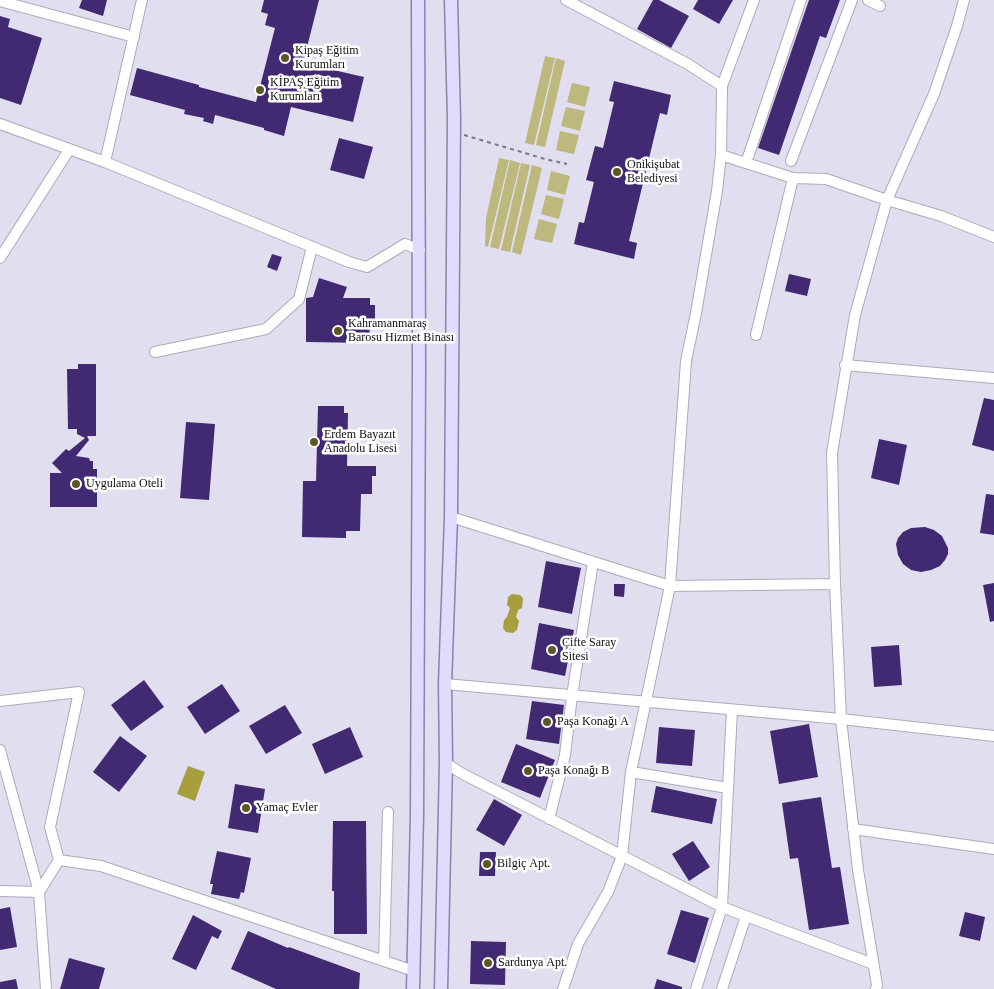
<!DOCTYPE html>
<html>
<head>
<meta charset="utf-8">
<style>
  body { margin:0 }
  canvas { display:block; background:#e1deef }
</style>
</head>
<body>
<canvas width="994" height="989"></canvas>
<script>
const c = document.querySelector('canvas').getContext('2d');
c.lineJoin = 'round';
function fill(path, color) { c.fillStyle = color; c.fill(path, 'evenodd'); }
const shape = rows => new Path2D(rows.map(r => 'M' + r).join(''));
function stroke(path, color, width, dash) { c.strokeStyle = color; c.lineWidth = width; c.lineCap = dash ? 'butt' : 'round'; c.setLineDash(dash || []); c.stroke(path); }
function label(font, color, halo, rows, align = 'center') {
  c.font = font + ' Georgia,serif'; c.lineWidth = 5; c.setLineDash([]); c.textBaseline = 'middle'; c.strokeStyle = halo; c.fillStyle = color; for (const [text, x, y, turn = 0] of rows) {
    c.save(); c.translate(x, y); c.rotate((+turn || 0) * Math.PI / 180); c.textAlign = isNaN(turn) ? turn : align; if (halo) c.strokeText(text, 0, 0); c.fillText(text, 0, 0); c.restore();
  }
}
fill(shape([
  [545,56,555,58,534,145,525,143],
  [556,58,565,61,545,147,536,145],
  [572,83,590,87,585,107,567,102],
  [566,107,585,111,580,131,561,126],
  [560,131,579,135,574,154,556,150],
  [499,158,509,160,488,247,485,246,486,218],
  [510,160,520,163,499,249,490,247],
  [521,163,530,165,510,252,501,250],
  [532,165,542,168,521,255,512,252],
  [551,171,570,176,565,195,547,190],
  [546,195,564,199,559,219,541,214],
  [539,219,557,224,552,243,534,239]
]), '#bdb87b');
fill(shape([
  [512,594,520,595,523,598,522,608,518,610,516,617,519,621,517,630,513,633,506,632,503,628,504,620,507,617,510,608,507,605,508,597],
  [188,766,205,772,195,801,177,794]
]), '#a79e3d');
fill(shape([
  [82,0,107,0,103,16,79,8],
  [264,0,319,0,303,63,364,77,353,122,291,107,284,136,264,130,264,128,215,115,213,124,203,121,204,118,184,114,185,110,130,95,137,68,199,85,199,87,256,102,275,28,265,25,268,14,261,12],
  [653,0,659,0,689,16,671,48,637,29],
  [698,0,733,0,719,24,693,9],
  [809,0,840,0,826,38,820,36,779,155,758,148],
  [0,16,10,19,8,27,42,38,21,105,0,98],
  [614,81,671,95,667,115,660,113,629,241,637,243,634,259,574,244,579,222,584,223,594,182,586,180,595,146,603,148,614,102,609,101],
  [339,138,373,147,364,179,330,170],
  [272,254,282,257,277,271,267,267],
  [789,274,811,279,807,296,785,291],
  [319,278,347,287,343,298,370,298,370,305,375,305,375,320,370,320,369,343,306,342,306,298,313,297],
  [78,364,96,364,96,436,87,436,89,440,76,456,89,458,90,461,93,461,93,469,97,469,97,507,50,507,50,473,62,473,52,463,66,449,69,451,85,438,77,434,77,429,68,429,67,369,78,369],
  [984,398,994,400,994,451,972,445],
  [318,406,344,406,344,413,348,413,347,466,376,466,376,476,372,476,372,494,361,494,360,531,346,531,346,538,302,537,303,481,316,481],
  [186,422,215,424,209,500,180,498],
  [879,439,907,445,899,485,871,478],
  [986,494,994,495,994,535,980,533],
  [925,527,934,530,942,536,948,548,948,554,945,560,940,566,931,570,921,572,911,570,903,564,898,555,896,544,898,538,903,532,911,528],
  [546,561,581,568,572,614,538,607],
  [994,583,994,621,990,622,983,585],
  [614,584,625,584,624,597,614,596],
  [539,623,574,630,565,676,531,669],
  [899,645,902,685,874,687,871,647],
  [144,680,164,707,131,731,111,705],
  [222,684,240,711,205,734,187,707],
  [532,701,564,705,559,744,526,739],
  [285,705,302,733,266,754,249,726],
  [809,724,818,777,779,784,770,731],
  [350,727,363,757,325,774,312,744],
  [659,727,695,730,692,766,656,763],
  [120,736,147,756,119,792,93,772],
  [516,744,555,760,540,798,501,782],
  [235,784,265,789,258,833,228,828],
  [656,786,717,799,712,824,651,812],
  [821,797,832,868,840,867,849,924,809,930,798,858,790,859,782,803],
  [494,799,522,815,504,846,476,830],
  [333,821,366,821,367,934,334,934,334,891,332,891],
  [693,841,710,867,689,881,672,854],
  [217,851,251,858,244,893,241,892,239,899,211,894,213,884,210,884],
  [480,852,496,852,495,876,479,876],
  [10,907,17,947,0,950,0,909],
  [681,910,709,918,695,963,667,954],
  [965,912,985,917,980,941,959,936],
  [193,915,222,931,218,939,212,936,196,970,172,959],
  [248,931,288,948,289,947,360,973,359,989,276,989,231,969],
  [471,941,506,942,505,985,470,984],
  [69,958,105,968,99,989,60,989],
  [16,979,18,989,0,989,0,982],
  [657,979,682,987,682,989,654,989]
]), '#412a72');
const minor = shape([
  [566,0,686,63,722,86],
  [868,0,880,6],
  [0,1,134,37],
  [0,124,105,162,349,262,367,267,405,244,420,250],
  [721,155,793,178,826,179,887,200,941,216,994,237],
  [791,161,852,0],
  [105,162,142,0],
  [746,163,801,0],
  [0,258,69,150],
  [756,335,793,178],
  [155,352,266,329,299,299,312,247],
  [845,365,994,378],
  [451,517,670,586,835,584],
  [445,684,841,719,994,736],
  [0,701,79,692,50,827,59,860,39,892],
  [0,750,39,892,46,989],
  [446,763,461,773,722,907,873,964],
  [631,772,728,788],
  [549,819,565,755,572,696,593,562],
  [853,829,994,849],
  [59,860,101,866,414,971],
  [0,891,39,892],
  [384,961,388,812],
  [563,989,578,944,608,892,622,856,631,772,670,586,686,361,696,313,717,191,721,155,722,86,754,0],
  [696,989,722,907,732,710],
  [722,989,746,916],
  [876,989,877,985,858,870,841,719,835,584,832,453,855,315,887,200,934,94,957,26,964,0]
]);
const major = shape([
  [413,989,417,815,419,367,418,0],
  [441,989,446,763,445,684,451,517,454,119,451,0]
]);
stroke(minor, '#adaaba', 12);
stroke(major, '#8b83aa', 15);
stroke(shape([
  [464,135,545,159,567,164]
]), '#797783', 2, [4, 4]);
stroke(minor, '#fff', 10);
stroke(major, '#e2dbfd', 12);
for (const [x, y, r, color] of [
  [285,58,5,"#5c5723"],
  [260,90,5,"#5c5723"],
  [617,172,5,"#5c5723"],
  [338,331,5,"#5c5723"],
  [314,442,5,"#5c5723"],
  [76,484,5,"#5c5723"],
  [552,650,5,"#5c5723"],
  [547,722,5,"#5c5723"],
  [528,771,5,"#5c5723"],
  [246,808,5,"#5c5723"],
  [487,864,5,"#5c5723"],
  [488,963,5,"#5c5723"]
]) { const dot = new Path2D(); dot.arc(x, y, r, 0, 2 * Math.PI); c.fillStyle = color; c.fill(dot); stroke(dot, '#fff', 2); }
label('12px', '#0e0d13', '#fff', [
  ["Kipaş Eğitim",295,51],
  ["Kurumları",295,65],
  ["KİPAŞ Eğitim",270,83],
  ["Kurumları",270,97],
  ["Onikişubat",627,165],
  ["Belediyesi",627,179],
  ["Kahramanmaraş",348,324],
  ["Barosu Hizmet Binası",348,338],
  ["Erdem Bayazıt",324,435],
  ["Anadolu Lisesi",324,449],
  ["Uygulama Oteli",86,484],
  ["Çifte Saray",562,643],
  ["Sitesi",562,657],
  ["Paşa Konağı A",557,722],
  ["Paşa Konağı B",538,771],
  ["Yamaç Evler",256,808],
  ["Bilgiç Apt.",497,864],
  ["Sardunya Apt.",498,963]
], 'left');
</script>
</body>
</html>
